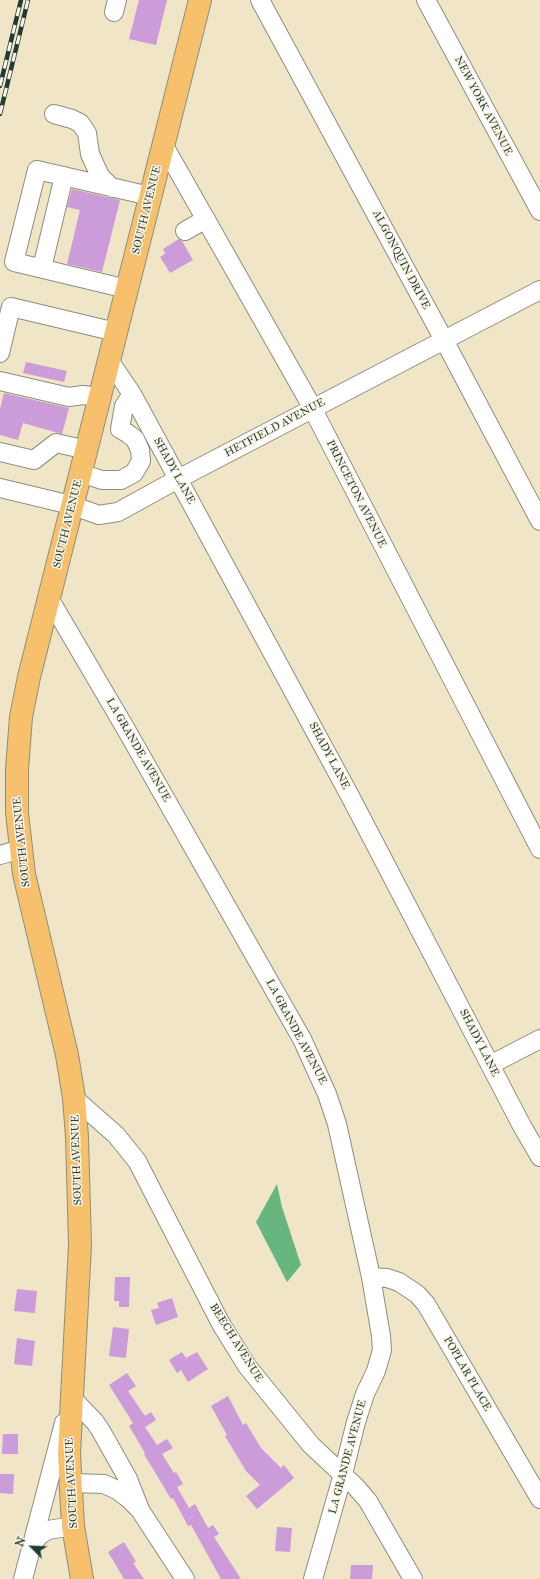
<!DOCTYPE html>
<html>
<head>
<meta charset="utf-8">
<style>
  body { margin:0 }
  #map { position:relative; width:540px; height:1579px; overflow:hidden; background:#f0e5c7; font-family:"IM FELL Great Primer",serif }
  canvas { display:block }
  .north { position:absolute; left:12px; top:1527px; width:40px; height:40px; -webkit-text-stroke:3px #fcf5e5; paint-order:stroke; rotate:294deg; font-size:11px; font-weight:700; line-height:16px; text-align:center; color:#1f3d34 }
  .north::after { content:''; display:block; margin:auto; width:14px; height:18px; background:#1f3d34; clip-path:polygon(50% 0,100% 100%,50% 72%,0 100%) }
</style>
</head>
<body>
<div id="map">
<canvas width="540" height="1579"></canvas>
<div class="north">N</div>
</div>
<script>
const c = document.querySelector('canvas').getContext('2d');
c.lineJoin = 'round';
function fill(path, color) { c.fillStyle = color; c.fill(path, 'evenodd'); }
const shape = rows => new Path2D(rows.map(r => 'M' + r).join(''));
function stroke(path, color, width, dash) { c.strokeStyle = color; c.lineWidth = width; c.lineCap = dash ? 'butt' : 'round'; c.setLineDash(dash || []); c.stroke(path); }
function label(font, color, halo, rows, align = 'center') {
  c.font = font + ' "IM FELL Great Primer",serif'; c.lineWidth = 3; c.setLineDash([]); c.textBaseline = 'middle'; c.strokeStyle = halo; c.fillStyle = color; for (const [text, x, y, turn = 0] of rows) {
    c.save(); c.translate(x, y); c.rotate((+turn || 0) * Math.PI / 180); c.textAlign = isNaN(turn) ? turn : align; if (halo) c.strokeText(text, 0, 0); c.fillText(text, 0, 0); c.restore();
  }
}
fill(shape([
  [277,1184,282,1207,301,1265,287,1282,256,1222]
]), '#68b67f');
fill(shape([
  [139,0,167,0,156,45,129,39],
  [72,189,120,200,102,272,67,264,80,210,67,207],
  [179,239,182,241,193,260,170,273,160,257,165,254,163,249],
  [26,362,67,371,64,382,23,373],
  [4,393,69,408,62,434,23,423,18,440,0,435,0,409],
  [115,1277,130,1277,129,1307,119,1307,119,1301,114,1301],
  [17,1289,37,1291,35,1313,14,1311],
  [172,1298,178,1317,156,1325,151,1310,159,1308,157,1303],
  [113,1327,129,1329,126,1358,109,1356],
  [17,1338,35,1341,32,1366,14,1364],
  [182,1352,186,1358,197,1352,208,1369,188,1382,181,1370,177,1373,169,1360],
  [127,1373,136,1386,128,1391,145,1416,151,1412,156,1420,145,1427,157,1445,167,1439,173,1448,162,1454,174,1473,176,1472,183,1484,177,1487,189,1508,195,1504,208,1528,213,1525,219,1534,214,1537,241,1579,221,1579,191,1525,188,1526,173,1498,171,1499,144,1454,145,1453,129,1426,133,1423,109,1385],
  [228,1396,243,1425,246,1423,261,1448,281,1468,284,1465,294,1478,257,1509,246,1496,260,1485,246,1471,225,1436,227,1435,211,1406],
  [3,1434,18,1434,18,1454,2,1454],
  [0,1474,14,1474,13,1494,0,1493],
  [277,1527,292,1528,290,1552,275,1551],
  [124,1542,136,1562,133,1563,144,1579,124,1579,108,1552],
  [351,1565,373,1565,372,1579,350,1579]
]), '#cb9bda');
const minor = shape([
  [260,0,444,340,540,521],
  [426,0,540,211],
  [114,12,117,0],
  [54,114,72,119,80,123,83,127,87,133,90,154,100,176,112,188],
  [163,144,307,398,540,849],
  [185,231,206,219],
  [42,268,64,176],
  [127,289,14,262,37,170,150,196],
  [0,353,11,307,116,332],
  [109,360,132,394,350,796,522,1126,540,1157],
  [0,381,69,397,83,395,100,397],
  [0,452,34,460,56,443,87,450],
  [80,473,102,480,121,480,134,473,141,461,140,450,135,439,127,433,120,429,124,406,132,394],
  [0,488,71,505,99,515,118,512,178,479,540,290],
  [49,598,127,731,302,1039,327,1094,337,1124,371,1277,381,1336,382,1350,376,1371,365,1394,356,1422,343,1474,313,1579],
  [0,855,21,849],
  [490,1065,540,1039],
  [74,1098,116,1135,137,1161,221,1324,247,1366,311,1445,356,1487,368,1501,413,1579],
  [371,1277,387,1278,399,1282,417,1294,426,1304,540,1499],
  [71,1397,95,1422,101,1431,128,1479,139,1507],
  [70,1483,104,1484,117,1490,129,1499,140,1510,185,1579],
  [32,1544,40,1535,48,1530,73,1526],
  [23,1579,64,1423]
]);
const major = shape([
  [82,1579,73,1526,69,1454,80,1245,77,1137,74,1098,67,1055,24,874,17,813,17,769,21,717,29,677,200,0]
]);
stroke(minor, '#88917e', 20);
stroke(major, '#88917e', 24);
stroke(minor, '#fff', 18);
stroke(major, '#f7c06c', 22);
const rail = shape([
  [0,86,21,0],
  [0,114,28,0]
]);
stroke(rail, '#1f3d34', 4.5);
stroke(rail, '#fcf5e5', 3, [9]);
label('11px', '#1f3d34', '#fcf5e5', [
  ["NEW YORK AVENUE",483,106,62],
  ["SOUTH AVENUE",147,210,-76],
  ["ALGONQUIN DRIVE",401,260,62],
  ["HETFIELD AVENUE",275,428,-28],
  ["SHADY LANE",174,471,61],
  ["PRINCETON AVENUE",356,494,63],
  ["SOUTH AVENUE",68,524,-76],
  ["LA GRANDE AVENUE",138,750,60],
  ["SHADY LANE",329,756,62],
  ["SOUTH AVENUE",22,842,-96],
  ["LA GRANDE AVENUE",296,1032,62],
  ["SHADY LANE",479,1043,63],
  ["SOUTH AVENUE",77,1160,-92],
  ["BEECH AVENUE",236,1343,58],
  ["POPLAR PLACE",467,1374,60],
  ["LA GRANDE AVENUE",348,1457,-75],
  ["SOUTH AVENUE",72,1483,-93]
]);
</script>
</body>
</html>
